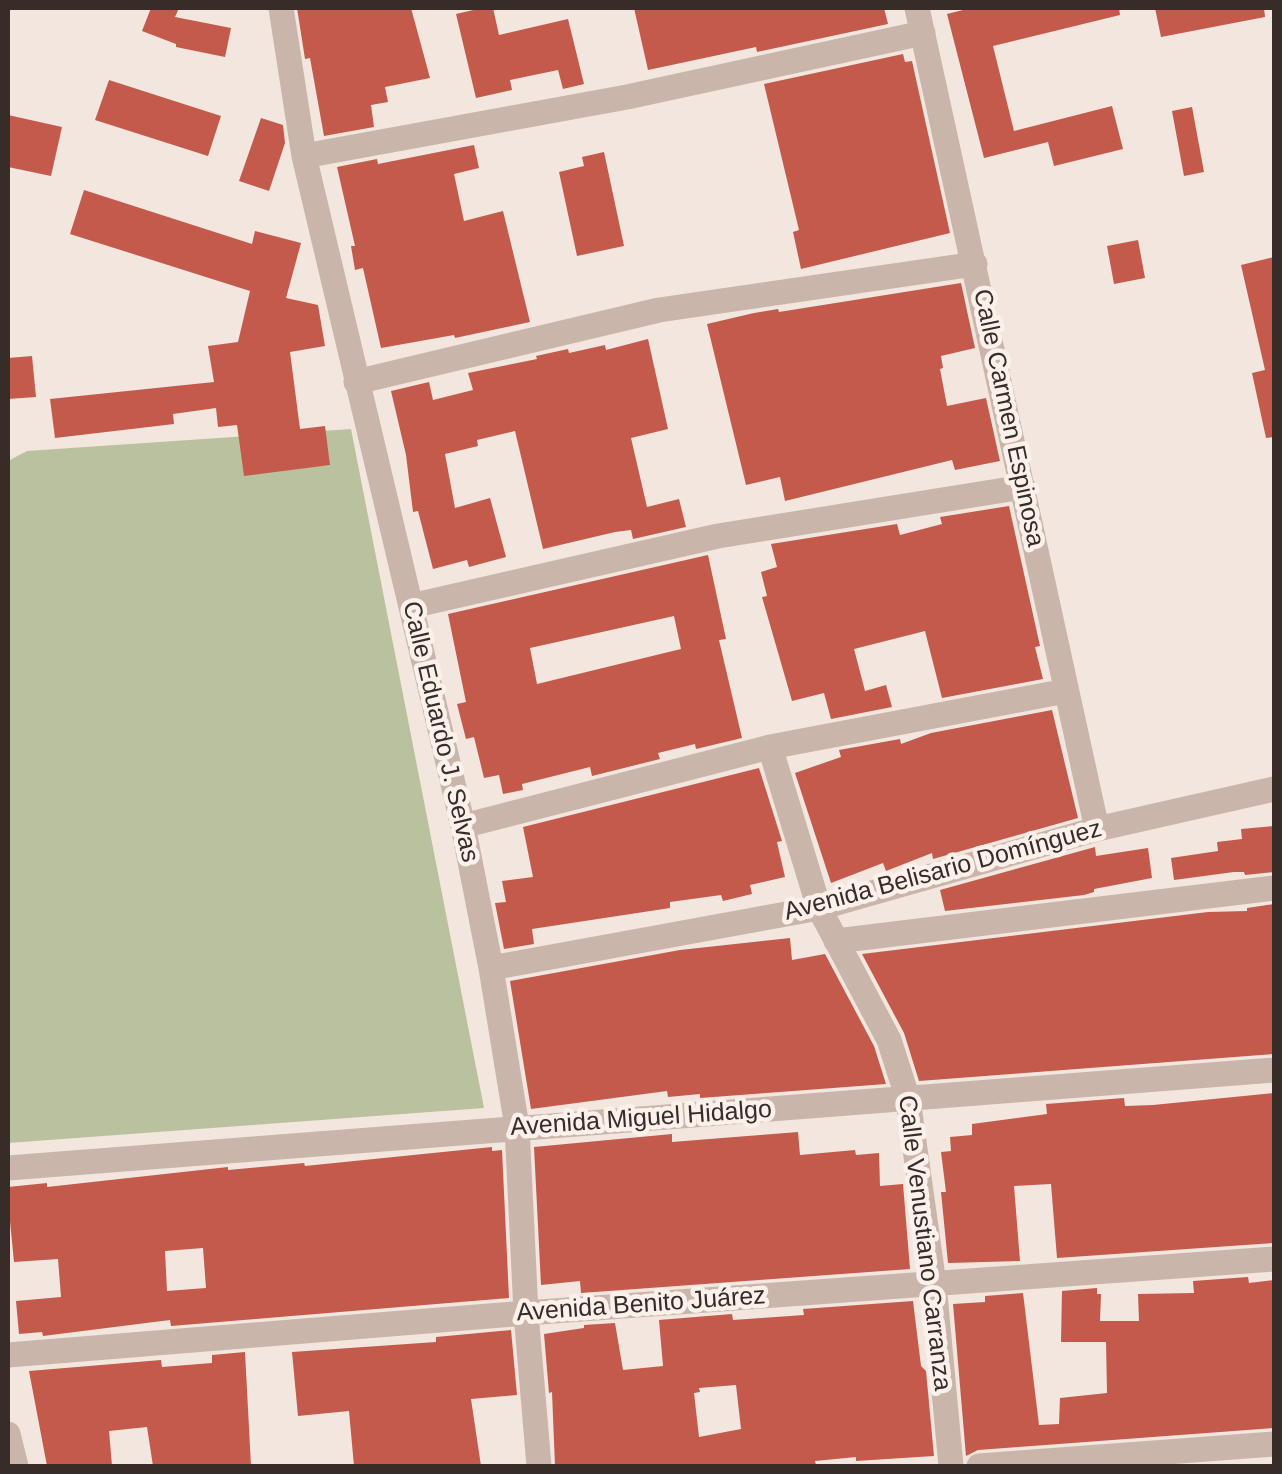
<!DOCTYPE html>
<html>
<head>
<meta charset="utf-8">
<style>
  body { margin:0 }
  #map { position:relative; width:1282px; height:1474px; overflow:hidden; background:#f2e6de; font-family:Arial,sans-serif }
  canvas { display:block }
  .frame { position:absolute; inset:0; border:10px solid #382c29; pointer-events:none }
</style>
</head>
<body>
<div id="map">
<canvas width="1282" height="1474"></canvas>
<div class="frame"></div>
</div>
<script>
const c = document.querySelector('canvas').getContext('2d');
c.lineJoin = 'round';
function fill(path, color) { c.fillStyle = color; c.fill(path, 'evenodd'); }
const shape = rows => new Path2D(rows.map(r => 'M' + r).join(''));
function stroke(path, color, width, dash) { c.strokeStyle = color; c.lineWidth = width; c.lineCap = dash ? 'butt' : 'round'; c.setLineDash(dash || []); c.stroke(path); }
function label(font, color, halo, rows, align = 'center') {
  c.font = font + ' Arial,sans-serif'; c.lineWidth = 9; c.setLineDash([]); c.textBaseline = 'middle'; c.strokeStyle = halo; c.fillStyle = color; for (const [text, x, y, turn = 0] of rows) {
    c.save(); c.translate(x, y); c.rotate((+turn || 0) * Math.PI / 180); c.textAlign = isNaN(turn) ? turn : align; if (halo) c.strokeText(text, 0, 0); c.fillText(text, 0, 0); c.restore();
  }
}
fill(shape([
  [351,429,484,1108,8,1143,8,461,27,451]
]), '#bac19e');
fill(shape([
  [151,8,179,8,175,17,231,28,225,57,176,47,176,44,142,31],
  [297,8,411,8,430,78,385,87,388,102,371,105,374,127,324,136,310,58,305,59],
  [482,8,493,8,499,35,568,19,584,84,563,89,558,70,510,80,512,90,476,98,456,14],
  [634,8,884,8,888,24,757,52,756,47,648,70],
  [971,8,1119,8,1120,15,993,46,1014,131,1112,106,1123,149,1054,166,1048,142,984,158,947,14],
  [1155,8,1264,8,1265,17,1161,37],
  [903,54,905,62,912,61,950,233,801,269,793,232,799,230,764,84],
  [109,80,221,116,208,156,95,120],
  [1192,107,1204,172,1184,176,1172,111],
  [8,115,62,127,51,176,8,167],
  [261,118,283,125,285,143,269,191,239,181],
  [474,145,479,168,454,174,464,221,503,211,530,322,455,338,454,335,381,348,363,268,355,270,351,246,355,246,337,167,377,159,378,164],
  [604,152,624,246,577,256,559,172,584,166,582,157],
  [84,190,252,244,255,231,301,243,286,298,318,305,325,346,290,352,300,429,325,426,330,465,244,476,237,425,218,427,216,408,173,414,174,424,55,438,50,399,214,382,208,346,238,342,250,291,70,234],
  [1138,240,1145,278,1114,284,1107,246],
  [1274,257,1274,437,1266,438,1252,373,1265,370,1241,265],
  [961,283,975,348,941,356,943,368,940,369,947,406,986,398,1000,461,955,470,952,460,785,501,780,477,746,485,707,324,754,313,778,309,779,312],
  [648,339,668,429,631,438,647,507,679,499,686,527,633,539,631,530,615,532,543,549,515,431,477,440,478,446,445,454,455,508,490,498,506,557,469,567,467,560,433,569,418,511,413,512,406,455,391,391,429,382,433,400,473,390,468,373,537,359,536,356,568,349,569,353,605,345,606,350],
  [32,356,36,397,8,399,8,358],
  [1009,506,1040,646,1035,647,1043,679,942,698,925,631,854,649,865,691,886,685,892,707,831,719,824,693,792,701,762,597,767,596,761,572,777,567,771,544,897,524,900,535,942,524,940,517],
  [708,555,726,639,719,640,742,738,696,749,695,744,658,753,660,759,592,776,590,767,522,784,523,790,503,794,499,775,484,778,474,737,466,739,457,704,466,702,448,614],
  [674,616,681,649,537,684,530,648],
  [1052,710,1078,818,933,859,932,853,886,871,883,863,831,883,795,773,841,757,839,750,900,739,901,744,931,733],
  [759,768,782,841,777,842,785,877,750,885,752,894,723,901,721,895,670,902,670,908,532,929,534,944,504,949,495,903,506,902,502,881,533,877,523,827],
  [1274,826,1274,872,1245,875,1244,872,1234,872,1174,880,1171,858,1218,851,1217,842,1242,839,1241,829],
  [1095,847,1096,856,1148,848,1152,878,1094,889,1094,892,1084,895,945,911,940,890],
  [1274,904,1274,1054,919,1081,904,1033,862,954,1208,912,1247,911,1247,908],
  [790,938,792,960,825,954,874,1046,886,1084,700,1098,700,1094,668,1097,667,1091,531,1109,510,981,680,950],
  [1274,1093,1274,1243,1057,1258,1051,1184,1014,1186,1020,1261,948,1263,941,1192,946,1192,941,1152,951,1151,950,1137,972,1135,972,1124,1047,1114,1046,1104,1124,1098,1125,1106,1153,1105],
  [798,1132,800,1155,855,1150,856,1155,879,1153,880,1186,903,1184,910,1269,581,1293,580,1281,541,1285,534,1147,672,1134,672,1142],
  [492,1147,492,1151,502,1150,509,1298,171,1326,170,1320,43,1336,42,1332,19,1334,16,1301,61,1297,58,1259,14,1262,10,1221,8,1221,8,1187,47,1183,47,1187,228,1167,228,1170,304,1163,305,1166],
  [203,1248,206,1288,167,1291,165,1251],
  [1248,1277,1249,1283,1274,1280,1274,1428,978,1450,966,1456,953,1304,985,1302,985,1296,1023,1293,1039,1425,1059,1424,1060,1398,1107,1393,1106,1342,1061,1342,1062,1291,1097,1288,1097,1294,1101,1294,1100,1321,1139,1321,1138,1294,1194,1293,1193,1281],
  [913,1301,921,1366,926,1371,934,1456,856,1461,856,1457,815,1461,816,1465,802,1466,555,1466,552,1392,549,1393,544,1334,584,1328,584,1325,615,1323,623,1370,663,1366,659,1320,732,1314,733,1320,804,1315,803,1309],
  [736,1385,741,1429,699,1437,694,1393,700,1392,699,1388],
  [511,1330,517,1395,471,1399,481,1466,354,1466,349,1411,298,1416,292,1352,436,1342,436,1337],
  [245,1352,251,1466,153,1466,147,1427,109,1431,112,1466,47,1466,29,1371,161,1360,162,1367,212,1363,212,1355]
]), '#c35a4b');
stroke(shape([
  [281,8,304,156,463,826,491,968,517,1127,526,1313,539,1466],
  [917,8,1097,829],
  [304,156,627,97,923,33],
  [356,382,659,310,975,264],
  [411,606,718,536,1023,487],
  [770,747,819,908,889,1040,908,1099,934,1284,951,1466],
  [463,826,770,747,1066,691],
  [836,941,1274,888],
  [491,968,819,908,1097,829,1274,789],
  [8,1168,1274,1070],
  [8,1355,526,1313,1274,1259],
  [979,1466,1274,1444]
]), '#cab5aa', 25);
stroke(shape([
  [8,1434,16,1466]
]), '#cab5aa', 25);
label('25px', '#382c29', '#faf1eb', [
  ["Calle Carmen Espinosa",1008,418,78],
  ["Calle Eduardo J. Selvas",440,732,77],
  ["Avenida Belisario Domínguez",943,871,-15],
  ["Avenida Miguel Hidalgo",641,1119,-4],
  ["Calle Venustiano Carranza",924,1243,83],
  ["Avenida Benito Juárez",641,1305,-4]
]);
</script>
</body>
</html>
